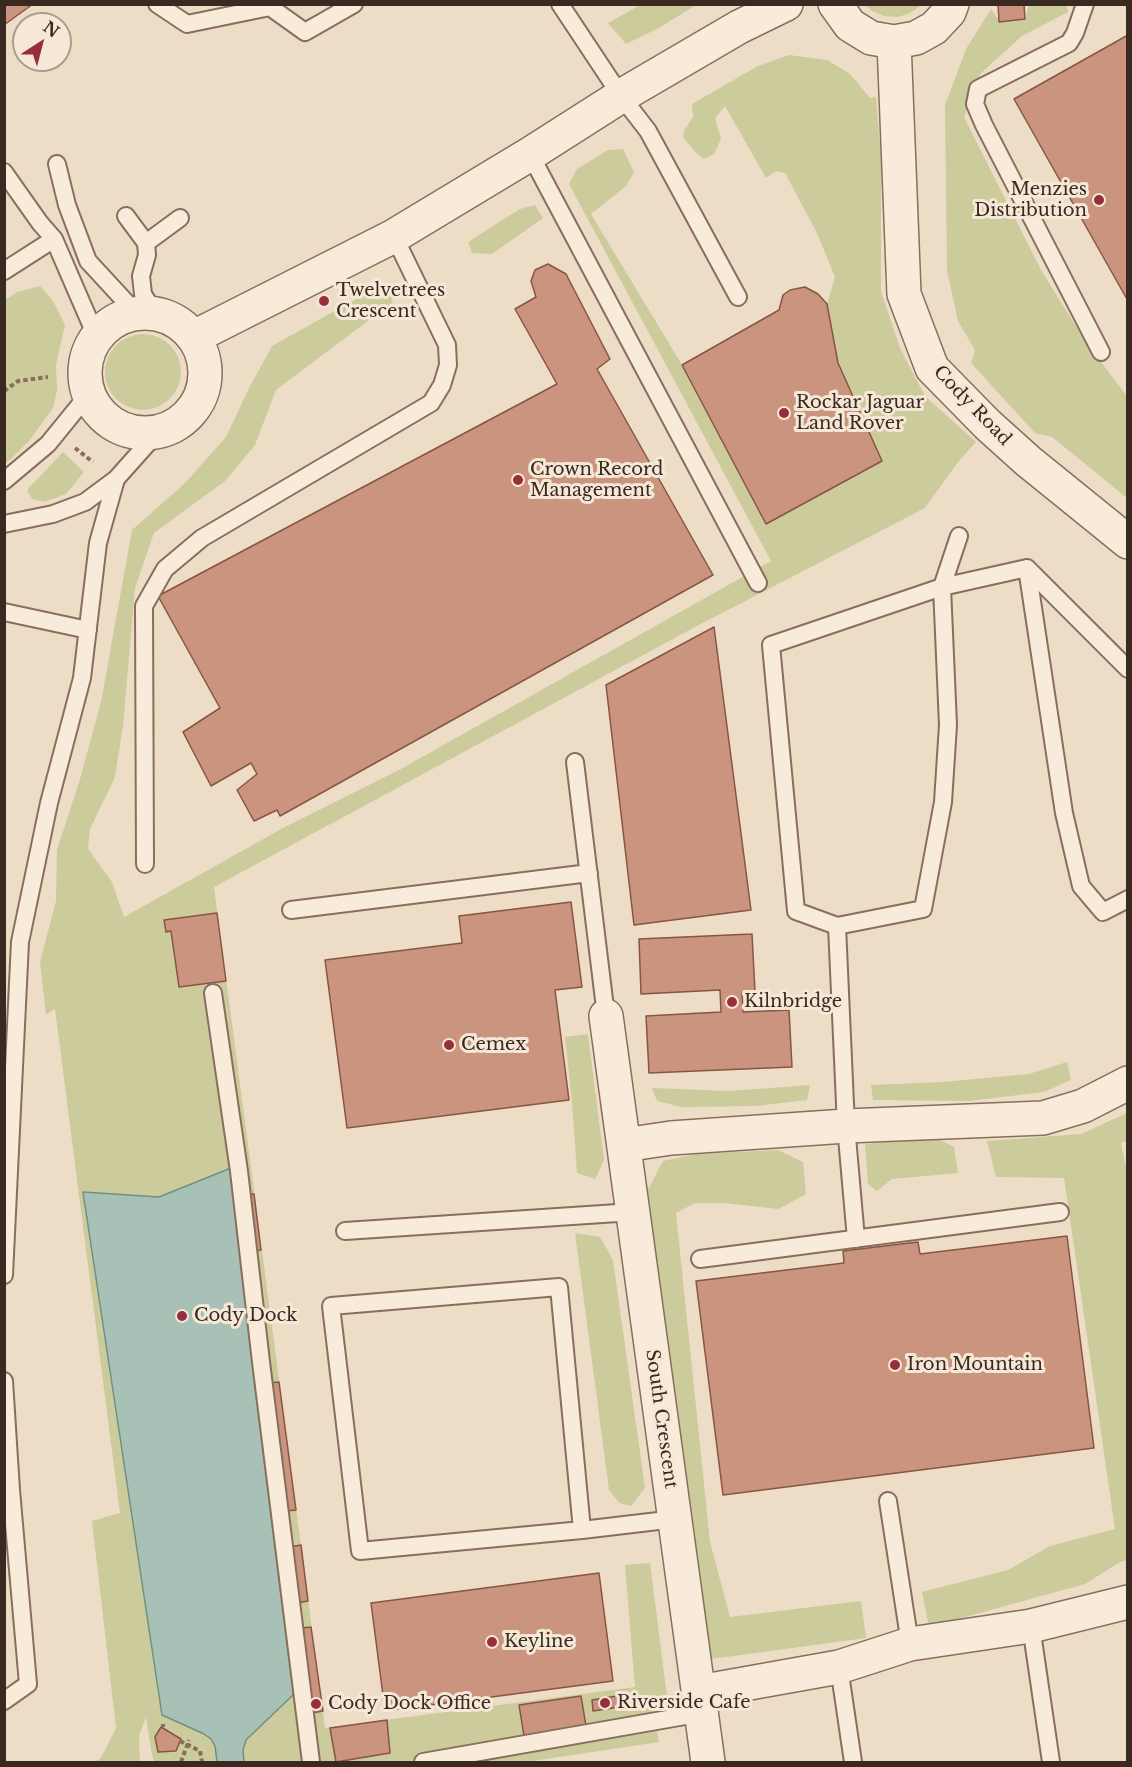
<!DOCTYPE html>
<html>
<head>
<meta charset="utf-8">
<style>
  body { margin:0 }
  #map { position:relative; width:1132px; height:1767px; overflow:hidden; background:#edddc7; font-family:"Libre Baskerville",serif }
  canvas { display:block }
  .frame { position:absolute; inset:0; border:6px solid #392920; pointer-events:none }
  .north { position:absolute; left:12px; top:12px; width:60px; height:60px; box-sizing:border-box; background:#f5e8d7; border:2px solid #aa9c8e; border-radius:50%; rotate:36deg; font-size:16px; font-weight:700; line-height:24px; text-align:center; color:#392920 }
  .north::after { content:''; display:block; margin:auto; width:21px; height:27px; background:#962e3d; clip-path:polygon(50% 0,100% 100%,50% 72%,0 100%) }
</style>
</head>
<body>
<div id="map">
<canvas width="1132" height="1767"></canvas>
<div class="frame"></div>
<div class="north">N</div>
</div>
<script>
const c = document.querySelector('canvas').getContext('2d');
c.lineJoin = 'round';
function fill(path, color) { c.fillStyle = color; c.fill(path, 'evenodd'); }
const shape = rows => new Path2D(rows.map(r => 'M' + r).join(''));
function stroke(path, color, width, dash) { c.strokeStyle = color; c.lineWidth = width; c.lineCap = dash ? 'butt' : 'round'; c.setLineDash(dash || []); c.stroke(path); }
function label(font, color, halo, rows, align = 'center') {
  c.font = font + ' "Libre Baskerville",serif'; c.lineWidth = 6; c.setLineDash([]); c.textBaseline = 'middle'; c.strokeStyle = halo; c.fillStyle = color; for (const [text, x, y, turn = 0] of rows) {
    c.save(); c.translate(x, y); c.rotate((+turn || 0) * Math.PI / 180); c.textAlign = isNaN(turn) ? turn : align; if (halo) c.strokeText(text, 0, 0); c.fillText(text, 0, 0); c.restore();
  }
}
fill(shape([
  [640,5,640,4,696,5,659,28,626,44,608,23],
  [865,5,922,5,910,13,898,17,884,16,872,11],
  [1029,5,1067,5,1068,12,1022,36,980,74,964,117,1041,270,1085,341,1127,396,1127,498,1052,437,1035,433,971,363,975,350,958,321,947,271,945,105,966,49,991,9,1000,22,1025,19],
  [789,55,827,60,850,74,870,98,876,97,881,160,881,291,900,348,925,396,976,442,958,462,925,508,695,627,214,887,325,1728,635,1687,625,1565,650,1563,667,1696,662,1703,652,1706,659,1742,526,1762,155,1762,152,1756,146,1717,139,1736,140,1762,95,1762,101,1758,116,1728,92,1521,120,1513,55,1009,46,1015,40,962,56,901,57,850,80,779,101,702,132,530,185,483,226,437,248,390,272,346,374,289,389,291,393,302,276,390,255,445,225,481,154,533,135,588,123,726,115,777,90,829,88,849,112,882,124,917,283,828,399,770,771,561,569,184,577,169,608,150,623,149,634,172,626,186,591,214,682,365,766,524,881,461,838,363,827,304,835,277,817,233,785,173,776,171,766,178,725,106,715,118,721,139,714,154,704,159,696,153,683,137,684,131,693,117,692,104,758,66],
  [535,205,543,218,492,254,472,253,468,242,520,209],
  [40,286,53,301,65,325,56,365,57,391,53,408,29,441,11,459,5,463,5,300,17,292],
  '105 372a38 38 0 1 1 76 0a38 38 0 1 1-76 0Z',
  [63,452,84,472,66,494,44,502,32,499,27,490],
  [588,1034,604,1160,595,1179,577,1173,572,1102,565,1037],
  [1067,1062,1071,1080,1044,1092,969,1101,873,1100,871,1085,942,1082,1029,1074],
  [810,1085,807,1100,756,1106,682,1107,657,1101,652,1088,730,1091],
  [1127,1113,1127,1141,1121,1143,1128,1177,1127,1560,1120,1562,1085,1584,929,1627,922,1592,1008,1570,1050,1546,1115,1529,1064,1178,996,1177,987,1141,1081,1134],
  [936,1138,954,1147,958,1173,892,1179,877,1191,868,1184,865,1144],
  [778,1150,803,1162,806,1194,778,1209,725,1203,695,1203,676,1213,710,1542,730,1617,861,1601,866,1638,704,1660,642,1201,663,1161,697,1154],
  [575,1233,600,1237,613,1260,645,1488,631,1506,619,1503,609,1490]
]), '#cccb9b');
const water = shape([
  [231,1168,296,1685,293,1695,246,1740,243,1750,244,1762,217,1762,215,1746,211,1739,204,1734,162,1715,83,1192,159,1197,231,1168]
]);
fill(water, '#a8c1b7');
stroke(water, '#6f9083', 1.5);
const building = shape([
  [4,4,33,4,4,25,4,4],
  [998,4,1024,4,1025,19,999,22,998,4],
  [1128,35,1128,301,1014,99,1128,35],
  [548,264,566,274,610,359,597,369,713,575,280,816,277,810,254,821,237,790,257,774,251,763,211,786,183,732,220,708,158,596,557,384,515,309,536,297,531,281,535,270,548,264],
  [805,287,818,294,827,304,838,363,882,461,766,524,682,365,779,310,783,295,790,290,805,287],
  [714,627,751,910,634,925,606,685,714,627],
  [571,902,582,987,555,990,569,1100,347,1128,325,960,462,943,459,916,571,902],
  [217,913,226,981,179,987,171,931,166,932,164,920,217,913],
  [752,934,755,992,742,992,743,1012,789,1010,792,1067,649,1073,646,1016,721,1012,720,990,641,994,639,939,752,934],
  [245,1194,254,1194,261,1250,252,1251,245,1194],
  [1067,1236,1094,1448,723,1495,696,1281,844,1263,843,1251,918,1242,920,1254,1067,1236],
  [279,1382,296,1510,285,1511,269,1383,279,1382],
  [301,1545,308,1601,297,1603,290,1547,301,1545],
  [599,1573,613,1681,385,1711,371,1603,599,1573],
  [311,1627,323,1711,312,1713,302,1628,311,1627],
  [581,1696,586,1726,524,1736,519,1705,581,1696],
  [617,1696,619,1707,593,1711,592,1700,617,1696],
  [387,1720,390,1753,336,1762,330,1728,387,1720],
  [161,1727,181,1739,176,1751,158,1752,155,1737,161,1727]
]);
fill(building, '#ca947e');
stroke(building, '#875543', 1.5);
const service = shape([
  [157,4,187,24,270,7,305,32,354,4],
  [560,4,621,96,648,131,738,297],
  [1085,4,1075,33,1069,43,978,89,975,104,984,125,1101,352],
  [530,154,758,583],
  [57,164,67,205,88,261,136,313],
  [4,172,40,223,54,239,96,336],
  [126,216,146,243],
  [4,271,54,239],
  [155,314,143,294,141,276,147,255,146,243,180,218],
  [4,481,48,444,87,396],
  [4,524,53,514,85,502,116,479],
  [1027,568,1064,813,1081,886,1103,912,1128,899],
  [1027,568,1128,669],
  [4,612,88,630],
  [575,762,606,1016],
  [145,864,144,606,165,569,202,538,431,403,442,385,448,365,447,345,394,236],
  [291,910,589,873],
  [837,926,796,911,771,645,942,587,1027,568],
  [213,993,239,1171,261,1362,311,1762],
  [345,1231,633,1212],
  [856,1239,846,1126,837,926,923,909,943,802,948,725,942,587,959,536],
  [700,1259,1060,1212],
  [4,1275,20,942,49,803,82,678,98,543,116,479,157,433],
  [4,1381,11,1490,28,1684,4,1701],
  [888,1501,910,1644],
  [582,1530,559,1287,331,1306,360,1551,582,1530,675,1519],
  [1031,1626,1051,1762],
  [839,1667,853,1762],
  [423,1762,702,1713]
]);
const minor = shape([
  '85 373a60 60 0 1 1 120 0a60 60 0 1 1-120 0Z',
  [194,337,394,236,530,154,621,96,739,27,786,4],
  [606,1016,708,1762],
  [624,1145,671,1138,846,1126,1043,1118,1083,1106,1128,1083],
  [699,1692,839,1667,910,1644,1031,1626,1128,1602]
]);
const tertiary = shape([
  [835,4,850,25,871,38,894,42,916,38,934,28,949,12,952,4],
  [894,42,904,294,932,368,988,425,1028,461,1128,542]
]);
stroke(service, '#896e5d', 20);
stroke(minor, '#896e5d', 36);
stroke(tertiary, '#896e5d', 36);
stroke(shape([
  [4,391,18,381,48,377],
  [75,448,93,462],
  [163,1724,163,1727],
  [180,1741,200,1751,202,1762],
  [181,1762,189,1740]
]), '#896e5d', 4, [4.5, 3]);
stroke(service, '#f8ebda', 16);
stroke(minor, '#f8ebda', 33);
stroke(tertiary, '#f8ebda', 33);
for (const [x, y, r, color] of [
  [1099,200,6,"#962e3d"],
  [324,301,6,"#962e3d"],
  [784,413,6,"#962e3d"],
  [518,480,6,"#962e3d"],
  [732,1002,6,"#962e3d"],
  [449,1045,6,"#962e3d"],
  [182,1316,6,"#962e3d"],
  [895,1365,6,"#962e3d"],
  [492,1642,6,"#962e3d"],
  [605,1703,6,"#962e3d"],
  [316,1704,6,"#962e3d"]
]) { const dot = new Path2D(); dot.arc(x, y, r, 0, 2 * Math.PI); c.fillStyle = color; c.fill(dot); stroke(dot, '#f5e8d7', 2); }
label('18px', '#392920', '#f5e8d7', [
  ["Menzies",1087,190,"right"],
  ["Distribution",1087,211,"right"],
  ["Twelvetrees",336,291],
  ["Crescent",336,312],
  ["Rockar Jaguar",796,403],
  ["Land Rover",796,424],
  ["Crown Record",530,470],
  ["Management",530,491],
  ["Kilnbridge",744,1002],
  ["Cemex",461,1045],
  ["Cody Dock",194,1316],
  ["Iron Mountain",907,1365],
  ["Keyline",504,1642],
  ["Riverside Cafe",617,1703],
  ["Cody Dock Office",328,1704]
], 'left');
label('18px', '#392920', '#f5e8d7', [
  ["Cody Road",972,406,46],
  ["South Crescent",661,1419,82]
]);
</script>
</body>
</html>
